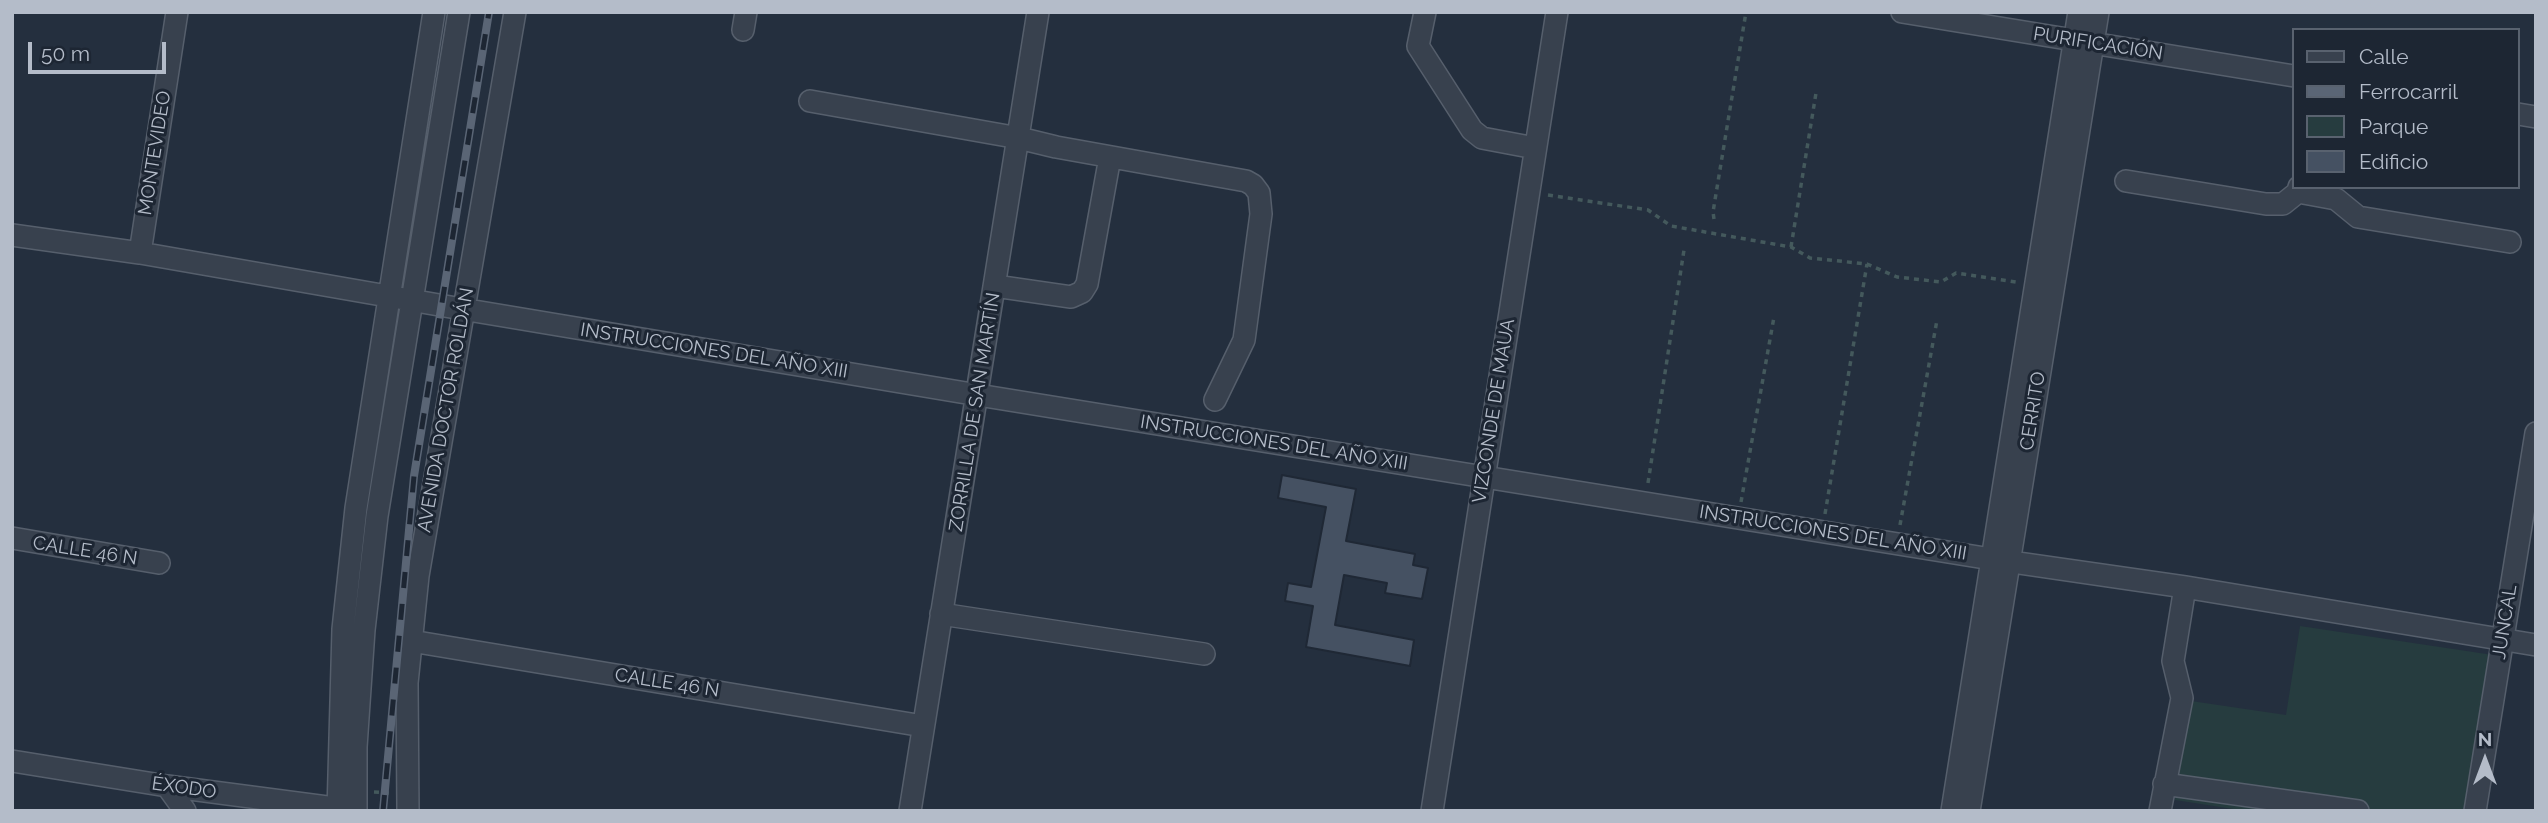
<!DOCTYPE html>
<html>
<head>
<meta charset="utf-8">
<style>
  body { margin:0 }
  #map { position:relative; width:2548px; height:823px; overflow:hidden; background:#242f3e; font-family:Raleway,sans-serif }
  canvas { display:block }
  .frame { position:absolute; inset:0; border:14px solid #b4bcc9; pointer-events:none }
  .legend { position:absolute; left:2292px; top:28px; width:228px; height:161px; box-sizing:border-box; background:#1d2633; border:2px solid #59626f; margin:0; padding:9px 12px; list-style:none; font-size:21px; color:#b4bcc9 }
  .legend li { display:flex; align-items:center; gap:14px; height:35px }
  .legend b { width:35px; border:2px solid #59626f }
  .north { position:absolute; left:2450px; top:725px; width:70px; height:70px; -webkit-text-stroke:5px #1d2633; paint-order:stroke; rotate:0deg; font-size:19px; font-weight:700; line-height:28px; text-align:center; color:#b4bcc9 }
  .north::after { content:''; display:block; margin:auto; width:24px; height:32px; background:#b4bcc9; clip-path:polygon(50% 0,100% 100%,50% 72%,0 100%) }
  .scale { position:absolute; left:28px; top:42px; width:138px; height:32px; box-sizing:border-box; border:4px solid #b4bcc9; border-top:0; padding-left:9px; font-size:21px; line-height:24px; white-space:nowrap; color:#b4bcc9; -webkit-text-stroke:5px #1d2633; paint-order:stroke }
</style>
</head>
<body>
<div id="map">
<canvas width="2548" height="823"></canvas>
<div class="frame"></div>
<ul class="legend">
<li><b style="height:9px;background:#38414e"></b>Calle</li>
<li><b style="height:9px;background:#5a6575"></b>Ferrocarril</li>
<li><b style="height:19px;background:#263c3f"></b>Parque</li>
<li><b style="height:19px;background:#455162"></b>Edificio</li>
</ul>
<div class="north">N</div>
<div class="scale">50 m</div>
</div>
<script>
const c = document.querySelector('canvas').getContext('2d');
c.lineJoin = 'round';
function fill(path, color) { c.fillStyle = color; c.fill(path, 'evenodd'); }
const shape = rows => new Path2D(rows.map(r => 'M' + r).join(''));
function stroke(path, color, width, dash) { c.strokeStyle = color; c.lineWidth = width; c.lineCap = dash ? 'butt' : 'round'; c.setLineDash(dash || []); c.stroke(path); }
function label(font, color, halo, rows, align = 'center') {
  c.font = font + ' Raleway,sans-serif'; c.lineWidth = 6; c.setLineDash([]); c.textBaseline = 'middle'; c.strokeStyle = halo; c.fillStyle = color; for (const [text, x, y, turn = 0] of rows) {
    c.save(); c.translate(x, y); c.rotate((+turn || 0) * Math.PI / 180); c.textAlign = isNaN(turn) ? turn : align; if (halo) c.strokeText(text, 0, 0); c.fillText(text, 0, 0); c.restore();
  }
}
fill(shape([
  [2300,626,2493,655,2468,811,2246,811,2175,800,2191,701,2286,715]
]), '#263c3f');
const building = shape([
  [1282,475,1356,489,1346,541,1415,554,1413,565,1428,568,1422,599,1385,593,1387,583,1344,575,1335,625,1414,640,1410,666,1306,647,1313,606,1285,601,1288,583,1311,587,1326,507,1278,498,1282,475]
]);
fill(building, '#455162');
stroke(building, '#1f2835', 2);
const minor = shape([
  [1425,12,1418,46,1472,130,1482,138,1535,148],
  [1902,12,2294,76],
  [743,30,746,12],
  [810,101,1019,138,1056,147,1246,181,1253,185,1259,193,1261,214,1244,340,1215,400],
  [2518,114,2536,117],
  [2126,181,2266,204,2283,204,2298,192],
  [2299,187,2298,192,2336,199,2358,217,2510,242],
  [12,235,140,253,462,309,978,395,1991,559,2185,587,2536,645],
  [140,253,177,12],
  [995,286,1071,297,1082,292,1087,284,1110,157],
  [12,538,159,563],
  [941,614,1204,654],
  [411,641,923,726],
  [12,761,167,786,350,810],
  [2164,784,2358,811],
  [167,786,185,811],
  [338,811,343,629,356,508,434,12],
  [356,811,356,747,364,630,377,516,459,12],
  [408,811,407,683,418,576,515,12],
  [910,811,1038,12],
  [1432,811,1557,12],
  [1952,811,2079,12],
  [1969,811,2098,12],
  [2160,811,2182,698,2173,661,2185,587],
  [2475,811,2536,433]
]);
stroke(minor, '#565f6c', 24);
stroke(shape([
  [1548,195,1648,210,1671,226,1791,247,1810,258,1867,264,1897,277,1941,282,1956,273,2016,282],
  [1714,219,1713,212,1746,12],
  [1791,247,1816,93],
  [1648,483,1684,250],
  [1741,502,1774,317],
  [1825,514,1867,264],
  [1900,525,1937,320],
  [374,792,391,793]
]), '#44595c', 3.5, [5, 5]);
stroke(minor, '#38414e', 21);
const rail = shape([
  [383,811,414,476,489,12]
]);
stroke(rail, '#5a6575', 8);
stroke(rail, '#1d2633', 5, [16]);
label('19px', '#b4bcc9', '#1d2633', [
  ["PURIFICACIÓN",2098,44,9],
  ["MONTEVIDEO",155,153,-81],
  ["INSTRUCCIONES DEL AÑO XIII",714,351,9],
  ["AVENIDA DOCTOR ROLDÁN",446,410,-80],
  ["VIZCONDE DE MAUA",1494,411,-81],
  ["CERRITO",2033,411,-81],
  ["ZORRILLA DE SAN MARTÍN",975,412,-81],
  ["INSTRUCCIONES DEL AÑO XIII",1274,443,9],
  ["INSTRUCCIONES DEL AÑO XIII",1833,533,9],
  ["CALLE 46 N",85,551,9],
  ["JUNCAL",2505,622,-81],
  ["CALLE 46 N",667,683,9],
  ["ÉXODO",184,788,8]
]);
</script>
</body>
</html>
